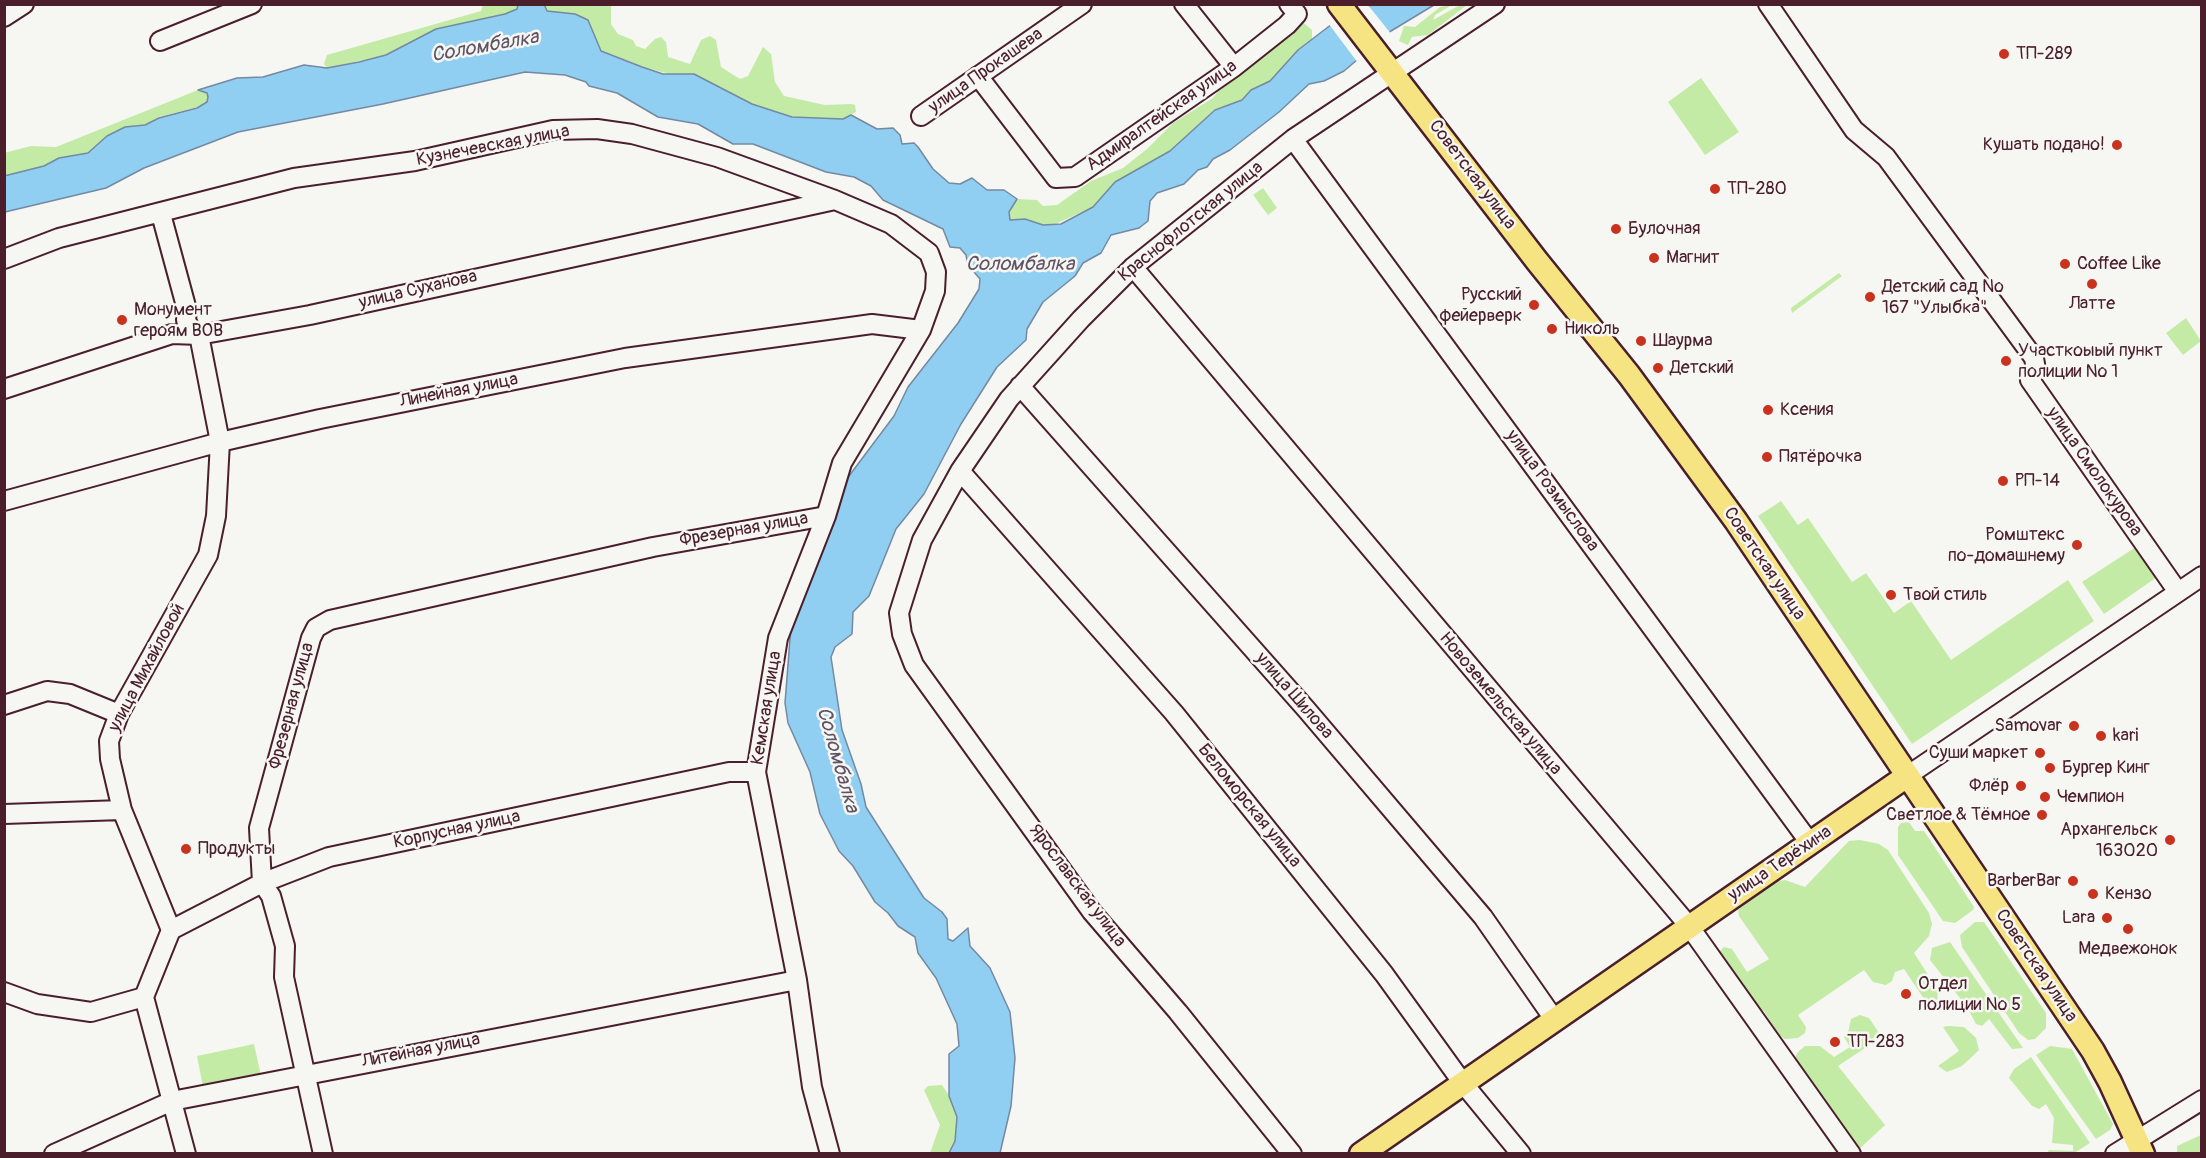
<!DOCTYPE html>
<html>
<head>
<meta charset="utf-8">
<style>
  body { margin:0 }
  #map { position:relative; width:2206px; height:1158px; overflow:hidden; background:#f6f6f2; font-family:Pangolin,sans-serif }
  canvas { display:block }
  .frame { position:absolute; inset:0; border:6px solid #4a1f2b; pointer-events:none }
</style>
</head>
<body>
<div id="map">
<canvas width="2206" height="1158"></canvas>
<div class="frame"></div>
</div>
<script>
const c = document.querySelector('canvas').getContext('2d');
c.lineJoin = 'round';
function fill(path, color) { c.fillStyle = color; c.fill(path, 'evenodd'); }
const shape = rows => new Path2D(rows.map(r => 'M' + r).join(''));
function stroke(path, color, width, dash) { c.strokeStyle = color; c.lineWidth = width; c.lineCap = dash ? 'butt' : 'round'; c.setLineDash(dash || []); c.stroke(path); }
function label(font, color, halo, rows, align = 'center') {
  c.font = font + ' Pangolin,sans-serif'; c.lineWidth = 5; c.setLineDash([]); c.textBaseline = 'middle'; c.strokeStyle = halo; c.fillStyle = color; for (const [text, x, y, turn = 0] of rows) {
    c.save(); c.translate(x, y); c.rotate((+turn || 0) * Math.PI / 180); c.textAlign = isNaN(turn) ? turn : align; if (halo) c.strokeText(text, 0, 0); c.fillText(text, 0, 0); c.restore();
  }
}
fill(shape([
  [483,5,518,5,517,9,505,14,436,29,386,55,327,68,324,64,327,55,481,11],
  [544,5,611,5,611,24,618,34,633,40,636,46,645,49,655,39,661,37,666,42,668,57,690,64,701,40,710,36,716,40,721,67,740,79,748,76,763,47,771,54,775,82,784,96,825,105,851,104,855,105,856,112,843,119,792,117,752,104,714,85,642,67,601,51,547,11],
  [1452,5,1435,15,1433,20,1460,5,1467,5,1428,35,1412,37,1408,45,1399,41,1404,26,1415,27,1440,7],
  [1299,19,1312,30,1312,39,1298,50,1270,81,1251,90,1242,100,1215,109,1170,151,1115,182,1093,207,1053,225,1038,225,1021,219,1010,220,1009,212,1017,199,1037,200,1043,206,1057,205,1091,181,1123,168,1147,149,1173,123,1213,98,1223,85,1275,46],
  [1701,78,1739,132,1705,155,1668,102],
  [198,90,207,93,208,97,207,102,197,107,159,117,145,125,125,127,107,136,88,153,59,158,44,166,5,176,4,153,31,146,56,147],
  [1263,188,1277,208,1268,215,1253,195],
  [1839,273,1842,276,1792,313,1791,308],
  [2186,318,2201,341,2183,355,2166,333],
  [1781,501,1798,525,1808,518,1852,582,1866,573,1894,613,1911,601,1951,660,2068,580,2094,621,1912,744,1758,516],
  [2136,547,2157,577,2104,614,2082,582],
  [1909,822,1915,831,1924,831,1974,907,1973,910,1955,923,1943,921,1898,855,1898,827,1901,823],
  [1860,840,1879,844,1888,850,1929,913,1932,924,1929,936,1914,953,1938,990,1937,1003,1930,1008,1904,969,1895,972,1892,981,1886,985,1873,982,1864,970,1798,1015,1806,1027,1805,1033,1798,1038,1785,1039,1779,1035,1764,1011,1756,1006,1718,953,1724,947,1732,949,1747,972,1769,959,1739,916,1738,910,1774,882,1785,880,1805,887,1845,845,1849,841],
  [1975,922,1984,922,2046,1013,2046,1028,2035,1039,2028,1040,2019,1033,1962,947,1960,935],
  [1950,942,2023,1048,2012,1049,1989,1019,1982,1026,1976,1024,1967,1007,1930,960,1932,948],
  [1860,1015,1869,1018,1879,1033,1877,1040,1838,1066,1885,1125,1857,1151,1794,1062,1797,1053,1805,1046,1820,1046,1834,1057,1850,1047,1844,1037,1848,1033,1851,1019],
  [1948,1026,1964,1027,1976,1038,1979,1050,1962,1066,1947,1072,1938,1066,1959,1051,1943,1027],
  [254,1044,261,1076,203,1087,197,1056],
  [2050,1046,2072,1049,2113,1124,2110,1130,2096,1139,2036,1055],
  [2031,1057,2090,1143,2074,1153,2047,1153,2049,1150,2073,1151,2073,1145,2052,1143,2054,1118,2046,1104,2039,1109,2032,1106,2009,1078,2014,1069],
  [942,1085,952,1100,957,1117,955,1141,949,1153,930,1153,940,1125,924,1090,928,1086],
  [2201,1135,2201,1153,2177,1153,2177,1146]
]), '#c4eba6');
const water = shape([
  [544,4,547,11,575,14,588,20,601,51,642,67,663,74,694,74,752,104,792,117,843,119,851,115,877,129,893,128,900,135,902,144,914,143,918,147,933,169,949,183,960,184,972,178,987,190,1004,190,1017,199,1009,212,1010,220,1025,219,1043,225,1061,224,1093,207,1115,182,1170,151,1215,110,1242,100,1251,90,1270,81,1298,50,1332,24,1371,5,1434,5,1391,31,1344,71,1324,81,1309,84,1279,112,1230,150,1213,159,1207,167,1198,170,1184,184,1157,193,1150,201,1148,221,1139,228,1111,235,1101,253,1083,263,1075,276,1043,302,1027,329,1026,340,997,367,961,424,924,494,896,529,869,596,853,612,852,634,835,647,831,657,842,730,861,784,866,807,924,898,942,912,947,919,948,939,953,941,968,928,970,946,990,968,1010,1012,1015,1058,1011,1106,1000,1153,949,1153,955,1141,957,1117,949,1096,949,1054,959,1046,957,1024,936,978,918,953,915,937,898,926,888,913,875,902,853,866,839,851,820,814,810,772,788,723,785,703,791,626,846,480,894,416,908,387,958,323,979,289,980,279,968,265,966,255,960,248,950,247,943,229,883,200,871,186,854,177,826,172,753,144,733,144,698,124,658,117,617,93,589,86,586,82,565,75,525,72,383,104,238,132,144,168,106,188,5,212,4,176,44,166,59,158,88,153,107,136,125,127,145,125,159,118,197,108,207,102,208,97,207,93,198,90,237,78,263,77,304,65,327,68,359,62,386,55,436,29,505,14,517,9,518,5,544,4]
]);
fill(water, '#90cff1');
stroke(water, '#7489a2', 1.5);
fill(shape([
  [1364,4,1368,5,1392,35,1358,63,1328,23]
]), '#f6f6f2');
const minor = shape([
  [1184,4,1234,67],
  [1768,4,1854,130,1886,157,2034,358,2036,370,2030,380,2178,592],
  [4,17,24,4],
  [160,41,252,4],
  [978,76,1056,178,1075,177,1234,67,1287,25,1297,14,1289,4],
  [921,116,1082,4],
  [1293,139,1810,843],
  [161,214,187,310,186,320,190,329,199,335,220,442,216,516,208,555,119,714,109,741,110,759,122,810,171,930,144,997,186,1154],
  [4,259,59,238,294,178,415,161,553,130,597,129,632,134,717,157,835,200,891,224,929,253,936,272,935,291,921,330,842,463,826,516,778,638,756,772,797,980,812,1087,830,1154],
  [1133,267,1689,926,1851,1154],
  [1020,386,1306,709,1483,917,1554,1019],
  [4,389,172,334,199,335,310,315,835,200],
  [960,471,1174,713,1384,974,1462,1082,1521,1154],
  [4,501,220,442,320,419,625,358,872,324,921,330],
  [4,705,47,691,70,694,119,714],
  [1907,776,2202,576],
  [4,814,122,810],
  [171,930,262,883,329,857,729,772,756,772],
  [4,992,37,1004,91,1012,144,997],
  [54,1154,172,1101,797,980],
  [323,1154,284,977,285,946,271,896,262,883,259,828,311,638,316,628,330,620,653,547,826,516],
  [1292,1154,1178,1012,1092,912,914,665,902,634,899,613,922,540,960,471,1009,399,1081,319,1133,267,1293,139,1495,4],
  [2115,1154,2202,1100]
]);
const major = shape([
  [1339,4,1537,261,1629,375,1736,521,2093,1051,2110,1082,2143,1154],
  [1361,1154,1907,776]
]);
stroke(minor, '#4a1f2b', 22);
stroke(major, '#4a1f2b', 27);
stroke(minor, '#f6f6f2', 18);
stroke(major, '#f6e381', 22);
for (const [x, y, r, color] of [
  [2004,54,6,"#c8321e"],
  [2117,145,6,"#c8321e"],
  [1715,189,6,"#c8321e"],
  [1616,229,6,"#c8321e"],
  [1654,258,6,"#c8321e"],
  [2065,264,6,"#c8321e"],
  [2092,284,6,"#c8321e"],
  [1870,297,6,"#c8321e"],
  [1534,305,6,"#c8321e"],
  [122,320,6,"#c8321e"],
  [1552,329,6,"#c8321e"],
  [1641,341,6,"#c8321e"],
  [2006,361,6,"#c8321e"],
  [1658,368,6,"#c8321e"],
  [1768,410,6,"#c8321e"],
  [1767,457,6,"#c8321e"],
  [2003,481,6,"#c8321e"],
  [2077,545,6,"#c8321e"],
  [1891,595,6,"#c8321e"],
  [2074,726,6,"#c8321e"],
  [2101,736,6,"#c8321e"],
  [2040,753,6,"#c8321e"],
  [2050,768,6,"#c8321e"],
  [2021,786,6,"#c8321e"],
  [2045,797,6,"#c8321e"],
  [2042,815,6,"#c8321e"],
  [2170,840,6,"#c8321e"],
  [186,849,6,"#c8321e"],
  [2073,881,6,"#c8321e"],
  [2093,894,6,"#c8321e"],
  [2107,918,6,"#c8321e"],
  [2128,929,6,"#c8321e"],
  [1906,994,6,"#c8321e"],
  [1835,1042,6,"#c8321e"]
]) { const dot = new Path2D(); dot.arc(x, y, r, 0, 2 * Math.PI); c.fillStyle = color; c.fill(dot); stroke(dot, '#f6f6f2', 2); }
label('18px', '#4a1f2b', '#f6f6f2', [
  ["ТП-289",2016,54],
  ["Кушать подано!",2105,145,"right"],
  ["ТП-280",1727,189],
  ["Булочная",1628,229],
  ["Магнит",1666,258],
  ["Coffee Like",2077,264],
  ["Детский сад №",1882,287],
  ["167 \"Улыбка\"",1882,308],
  ["Русский",1522,295,"right"],
  ["фейерверк",1522,316,"right"],
  ["Латте",2092,304,"center"],
  ["Монумент",134,310],
  ["героям ВОВ",134,331],
  ["Николь",1564,329],
  ["Шаурма",1653,341],
  ["Участкоыый пункт",2018,351],
  ["полиции № 1",2018,372],
  ["Детский",1670,368],
  ["Ксения",1780,410],
  ["Пятёрочка",1779,457],
  ["РП-14",2015,481],
  ["Ромштекс",2065,535,"right"],
  ["по-домашнему",2065,556,"right"],
  ["Твой стиль",1903,595],
  ["Samovar",2062,726,"right"],
  ["kari",2113,736],
  ["Суши маркет",2028,753,"right"],
  ["Бургер Кинг",2062,768],
  ["Флёр",2009,786,"right"],
  ["Чемпион",2057,797],
  ["Светлое & Тёмное",2030,815,"right"],
  ["Архангельск",2158,830,"right"],
  ["163020",2158,851,"right"],
  ["Продукты",198,849],
  ["BarberBar",2061,881,"right"],
  ["Кензо",2105,894],
  ["Lara",2095,918,"right"],
  ["Медвежонок",2128,949,"center"],
  ["Отдел",1918,984],
  ["полиции № 5",1918,1005],
  ["ТП-283",1847,1042]
], 'left');
label('18px', '#4a1f2b', '#f6f6f2', [
  ["улица Прокашева",986,71,-35],
  ["Адмиралтейская улица",1162,116,-35],
  ["Кузнечевская улица",493,146,-11],
  ["Советская улица",1472,175,53],
  ["Краснофлотская улица",1191,222,-39],
  ["улица Суханова",418,290,-13],
  ["Линейная улица",459,391,-11],
  ["улица Смолокурова",2094,472,55],
  ["улица Розмыслова",1552,491,54],
  ["Фрезерная улица",744,530,-10],
  ["Советская улица",1764,564,56],
  ["улица Михайловой",147,668,-62],
  ["улица Шилова",1294,696,49],
  ["Новоземельская улица",1500,704,50],
  ["Фрезерная улица",292,706,-75],
  ["Кемская улица",767,708,-81],
  ["Беломорская улица",1249,806,51],
  ["Корпусная улица",457,830,-12],
  ["улица Терёхина",1780,864,-34],
  ["Ярославская улица",1077,886,53],
  ["Советская улица",2036,966,56],
  ["Литейная улица",421,1051,-11]
]);
label('italic 20px', '#5f5466', '#f6f6f2', [
  ["Соломбалка",485,47,-10],
  ["Соломбалка",1020,265],
  ["Соломбалка",837,760,74]
]);
</script>
</body>
</html>
